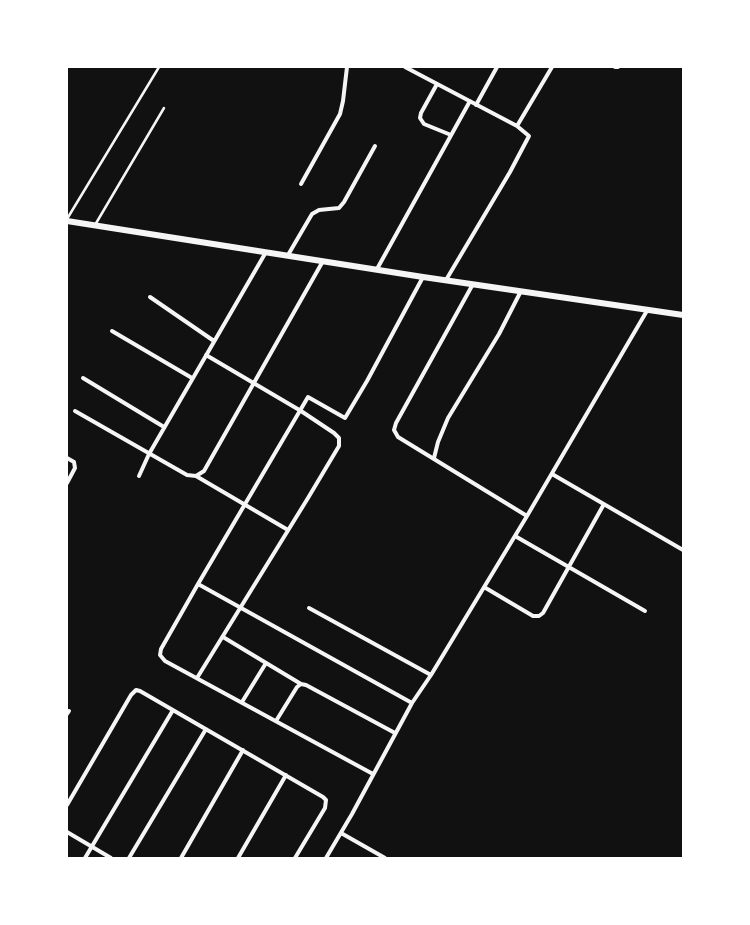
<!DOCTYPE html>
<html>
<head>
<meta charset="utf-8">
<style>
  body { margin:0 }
  #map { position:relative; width:750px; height:925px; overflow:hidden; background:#111; font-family:"Asap Condensed",sans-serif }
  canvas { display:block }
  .frame { position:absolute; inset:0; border:68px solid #fff; pointer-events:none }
</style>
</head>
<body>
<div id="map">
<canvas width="750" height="925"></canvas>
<div class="frame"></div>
</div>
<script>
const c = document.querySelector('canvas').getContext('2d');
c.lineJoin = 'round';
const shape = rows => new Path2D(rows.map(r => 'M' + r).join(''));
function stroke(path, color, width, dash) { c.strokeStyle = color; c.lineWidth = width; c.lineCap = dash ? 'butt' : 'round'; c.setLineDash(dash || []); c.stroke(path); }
stroke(shape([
  [67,219,159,67],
  [95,225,164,108]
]), '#f5f5f5', 2.5);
stroke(shape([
  [405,67,517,126,529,136,510,172,446,280],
  [615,67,618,67],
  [437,84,421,113,420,118,424,124,451,135],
  [476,105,497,67],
  [517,126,552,67],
  [301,184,340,114,343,101,347,67],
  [288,255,312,214,319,210,339,208,344,202,375,146],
  [377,269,470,101],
  [473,284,396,423,394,430,398,437,527,516],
  [150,297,214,341],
  [112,331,192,378],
  [83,378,164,427],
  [75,411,187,475,196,476,204,471,323,261],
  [67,458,74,462,75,468,67,483],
  [434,458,438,442,448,418,499,334,521,291],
  [552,474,683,550],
  [139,476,149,454,266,252],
  [196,476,288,530],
  [515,536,645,611],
  [198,584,412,703],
  [484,587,533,616,539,616,543,613,604,504],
  [309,608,431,675],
  [223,637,301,684],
  [197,678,308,498,339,446,339,438,334,433,301,411,206,355],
  [242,702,266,663],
  [67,714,69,711],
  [276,721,297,687,301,684,306,685,395,733],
  [373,774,165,661,160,655,161,649,198,584,308,397,345,418,367,381,423,277],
  [67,805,131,695,136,690,140,691,323,797,326,800,325,808,295,858],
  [67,832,111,858],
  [341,833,385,858],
  [85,858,173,710],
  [129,858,206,729],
  [181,858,243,750],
  [238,858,286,775],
  [326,858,352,814,412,703,431,675,527,516,648,309]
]), '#f5f5f5', 4);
stroke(shape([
  [67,221,423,277,683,315]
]), '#f5f5f5', 6);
</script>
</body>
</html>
